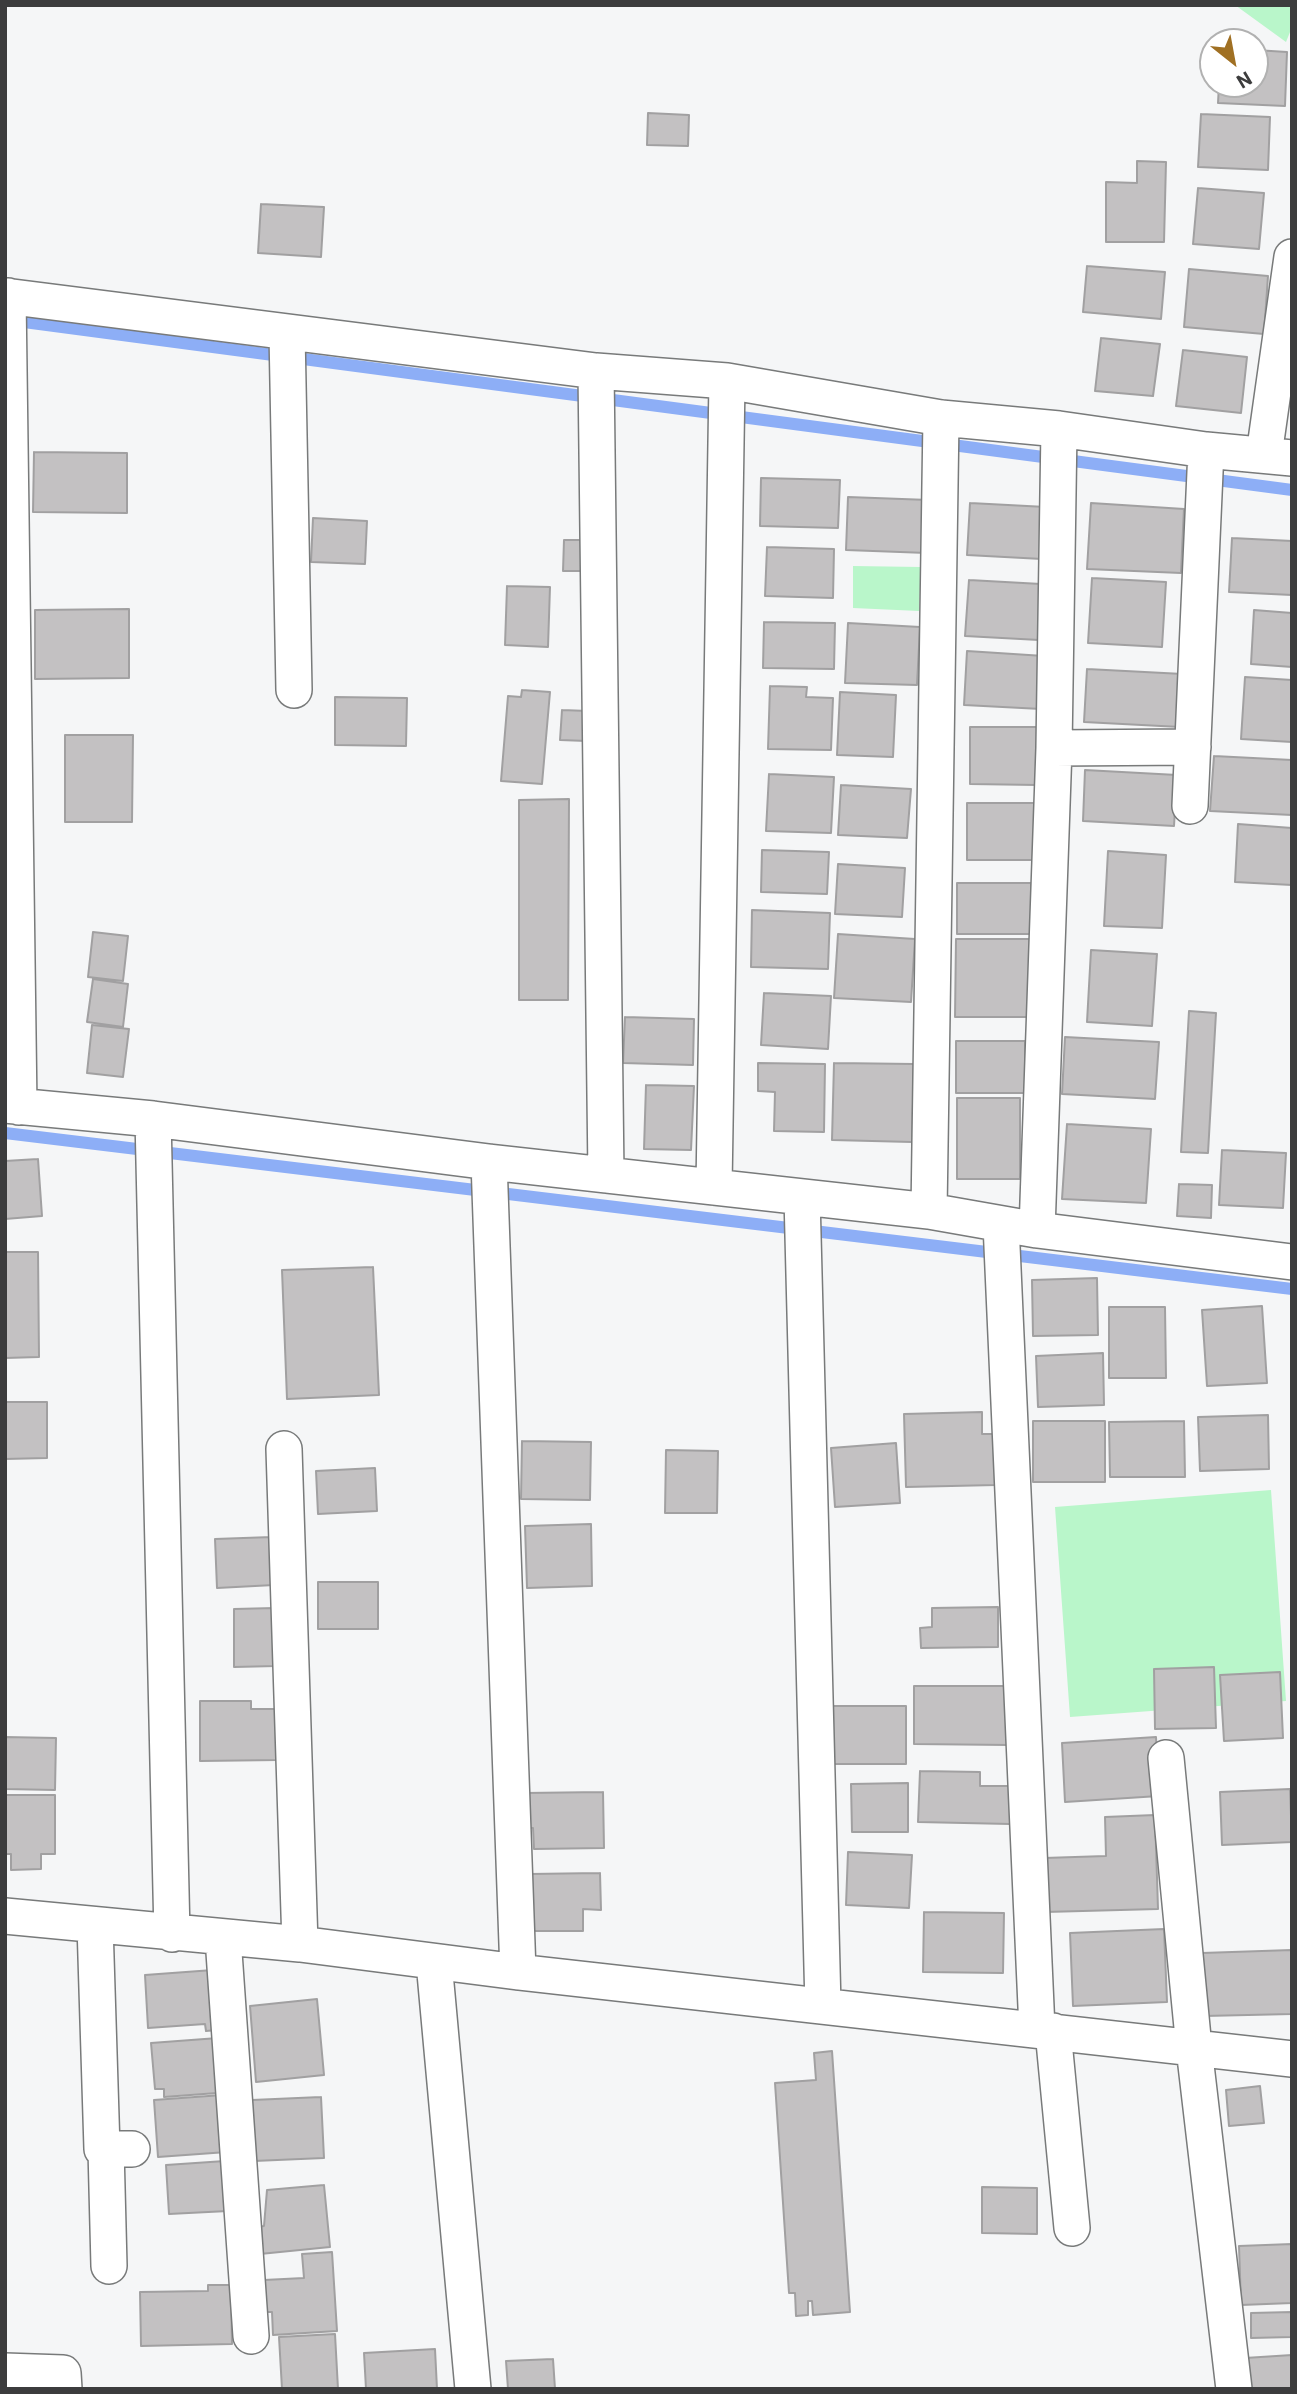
<!DOCTYPE html>
<html>
<head>
<meta charset="utf-8">
<style>
  body { margin:0 }
  #map { position:relative; width:1297px; height:2394px; overflow:hidden; background:#f5f6f7; font-family:Roboto,sans-serif }
  canvas { display:block }
  .frame { position:absolute; inset:0; border:7px solid #3c3c3d; pointer-events:none }
  .north { position:absolute; left:1199px; top:28px; width:70px; height:70px; box-sizing:border-box; background:#fff; border:2px solid #b1b1b1; border-radius:50%; rotate:149deg; font-size:19px; font-weight:700; line-height:28px; text-align:center; color:#3c3c3d }
  .north::after { content:''; display:block; margin:auto; width:24px; height:32px; background:#a07023; clip-path:polygon(50% 0,100% 100%,50% 72%,0 100%) }
</style>
</head>
<body>
<div id="map">
<canvas width="1297" height="2394"></canvas>
<div class="frame"></div>
<div class="north">N</div>
</div>
<script>
const c = document.querySelector('canvas').getContext('2d');
c.lineJoin = 'round';
function fill(path, color) { c.fillStyle = color; c.fill(path, 'evenodd'); }
const shape = rows => new Path2D(rows.map(r => 'M' + r).join(''));
function stroke(path, color, width, dash) { c.strokeStyle = color; c.lineWidth = width; c.lineCap = dash ? 'butt' : 'round'; c.setLineDash(dash || []); c.stroke(path); }
fill(shape([
  [1235,5,1292,5,1292,27,1286,42],
  [853,566,921,567,919,611,853,608],
  [1271,1490,1286,1701,1070,1717,1055,1507]
]), '#b9f6ca');
stroke(shape([
  [9,320,1292,490],
  [5,1133,1292,1289]
]), '#8daef6', 12);
const building = shape([
  [1255,50,1287,52,1285,106,1218,103,1219,84,1255,84,1255,50],
  [648,113,689,115,688,146,647,145,648,113],
  [1201,114,1270,117,1268,170,1198,167,1201,114],
  [1137,161,1166,162,1164,242,1106,242,1106,182,1137,183,1137,161],
  [1198,188,1264,193,1259,249,1193,244,1198,188],
  [261,204,324,207,321,257,258,253,261,204],
  [1087,266,1165,272,1161,319,1083,312,1087,266],
  [1189,269,1268,276,1264,334,1184,327,1189,269],
  [1101,338,1160,344,1153,396,1095,391,1101,338],
  [1183,350,1247,357,1241,413,1176,406,1183,350],
  [34,452,127,453,127,513,33,512,34,452],
  [761,478,840,480,838,528,760,526,761,478],
  [848,497,929,500,927,553,846,550,848,497],
  [970,503,1046,507,1042,559,967,555,970,503],
  [1091,503,1184,509,1181,573,1087,569,1091,503],
  [313,518,367,521,365,564,311,562,313,518],
  [1232,538,1292,541,1292,595,1229,592,1232,538],
  [564,540,595,540,594,571,563,571,564,540],
  [767,547,834,549,833,598,765,596,767,547],
  [1092,578,1166,582,1162,647,1088,643,1092,578],
  [969,580,1041,584,1039,640,965,636,969,580],
  [507,586,550,587,548,647,505,645,507,586],
  [129,609,129,678,35,679,35,610,129,609],
  [1254,610,1292,613,1292,667,1251,664,1254,610],
  [764,622,835,623,834,669,763,668,764,622],
  [848,623,920,627,917,685,845,683,848,623],
  [967,651,1044,656,1041,709,964,705,967,651],
  [1087,669,1183,674,1180,727,1084,722,1087,669],
  [1245,677,1292,680,1292,742,1241,739,1245,677],
  [770,686,807,687,806,697,833,698,831,750,768,749,770,686],
  [522,690,550,692,542,784,501,781,508,696,521,697,522,690],
  [840,692,896,695,893,757,837,755,840,692],
  [335,697,407,698,406,746,335,745,335,697],
  [562,710,588,711,587,741,560,740,562,710],
  [970,727,1037,727,1037,785,970,784,970,727],
  [65,735,133,735,132,822,65,822,65,735],
  [1214,756,1292,760,1292,815,1210,811,1214,756],
  [1085,770,1177,775,1174,826,1083,821,1085,770],
  [769,774,834,777,831,833,766,831,769,774],
  [841,785,911,789,907,838,838,835,841,785],
  [569,799,568,1000,519,1000,519,800,569,799],
  [967,803,1035,803,1035,860,967,860,967,803],
  [1238,824,1292,828,1292,885,1235,882,1238,824],
  [762,850,829,852,827,894,761,892,762,850],
  [1108,851,1166,855,1162,928,1104,926,1108,851],
  [838,864,905,868,902,917,835,914,838,864],
  [957,883,1031,883,1031,934,957,934,957,883],
  [752,910,830,913,828,969,751,967,752,910],
  [93,932,128,936,123,981,88,977,93,932],
  [838,934,915,939,911,1002,834,998,838,934],
  [956,939,1033,939,1032,1017,955,1017,956,939],
  [1091,950,1157,954,1152,1026,1087,1022,1091,950],
  [93,979,128,984,123,1027,87,1022,93,979],
  [764,993,831,996,828,1049,761,1045,764,993],
  [1189,1011,1216,1013,1208,1153,1181,1152,1189,1011],
  [625,1017,694,1019,693,1065,623,1063,625,1017],
  [92,1025,129,1029,123,1077,87,1073,92,1025],
  [1065,1037,1159,1042,1155,1099,1062,1094,1065,1037],
  [956,1041,1025,1041,1025,1093,956,1093,956,1041],
  [758,1063,825,1064,824,1132,774,1131,775,1092,758,1091,758,1063],
  [834,1063,914,1064,912,1142,832,1140,834,1063],
  [646,1085,694,1086,691,1150,644,1149,646,1085],
  [957,1098,1020,1098,1020,1179,957,1179,957,1098],
  [1067,1124,1151,1129,1146,1203,1062,1199,1067,1124],
  [1222,1150,1286,1153,1283,1208,1219,1205,1222,1150],
  [38,1159,42,1216,5,1219,5,1161,38,1159],
  [1179,1184,1212,1185,1211,1218,1177,1216,1179,1184],
  [5,1252,38,1252,39,1357,5,1358,5,1252],
  [373,1267,379,1395,287,1399,282,1270,373,1267],
  [1097,1278,1098,1335,1033,1336,1032,1280,1097,1278],
  [1262,1306,1267,1383,1207,1386,1202,1310,1262,1306],
  [1109,1307,1165,1307,1166,1378,1109,1378,1109,1307],
  [1103,1353,1104,1405,1038,1407,1036,1356,1103,1353],
  [5,1402,47,1402,47,1458,5,1459,5,1402],
  [982,1412,982,1434,995,1434,996,1485,906,1487,904,1414,982,1412],
  [1268,1415,1269,1469,1200,1471,1198,1417,1268,1415],
  [1033,1421,1105,1421,1105,1482,1033,1482,1033,1421],
  [1184,1421,1185,1477,1110,1477,1109,1422,1184,1421],
  [522,1441,591,1442,590,1500,521,1499,522,1441],
  [896,1443,900,1503,835,1507,831,1448,896,1443],
  [666,1450,718,1451,717,1513,665,1513,666,1450],
  [375,1468,377,1511,318,1514,316,1471,375,1468],
  [591,1524,592,1586,527,1588,525,1526,591,1524],
  [272,1537,274,1585,217,1588,215,1539,272,1537],
  [318,1582,378,1582,378,1629,318,1629,318,1582],
  [998,1607,998,1647,921,1648,920,1628,932,1627,932,1608,998,1607],
  [275,1608,276,1666,234,1667,234,1609,275,1608],
  [1214,1667,1216,1728,1155,1729,1154,1669,1214,1667],
  [1280,1672,1283,1738,1224,1741,1220,1675,1280,1672],
  [914,1686,1008,1686,1008,1745,914,1744,914,1686],
  [200,1701,251,1701,251,1709,279,1709,278,1760,200,1761,200,1701],
  [833,1706,906,1706,906,1764,833,1764,833,1706],
  [5,1737,56,1738,55,1790,5,1789,5,1737],
  [1156,1737,1159,1796,1065,1802,1062,1743,1156,1737],
  [920,1771,980,1772,980,1786,1011,1786,1010,1824,918,1822,920,1771],
  [908,1783,908,1832,852,1832,851,1784,908,1783],
  [1290,1789,1292,1842,1222,1845,1220,1792,1290,1789],
  [603,1792,604,1848,534,1849,533,1828,526,1828,525,1793,603,1792],
  [5,1795,55,1795,55,1854,41,1854,41,1869,11,1870,11,1854,5,1854,5,1795],
  [1155,1815,1158,1909,1045,1912,1044,1858,1106,1856,1105,1817,1155,1815],
  [848,1852,912,1855,909,1908,846,1905,848,1852],
  [600,1873,601,1910,583,1909,583,1931,531,1931,530,1874,600,1873],
  [924,1912,1004,1913,1003,1973,923,1972,924,1912],
  [1164,1929,1167,2002,1073,2006,1070,1933,1164,1929],
  [1292,1950,1292,2014,1204,2016,1202,1953,1292,1950],
  [213,1970,217,2030,206,2031,205,2024,148,2028,145,1975,213,1970],
  [317,1999,324,2075,256,2082,250,2006,317,1999],
  [218,2038,217,2093,164,2097,164,2089,155,2089,151,2043,218,2038],
  [832,2051,850,2312,813,2315,812,2301,808,2301,808,2315,796,2316,795,2293,789,2293,775,2083,816,2080,814,2053,832,2051],
  [1260,2086,1264,2123,1229,2126,1226,2090,1260,2086],
  [222,2095,227,2152,158,2157,154,2100,222,2095],
  [321,2097,324,2158,254,2161,252,2100,321,2097],
  [225,2161,228,2211,169,2214,166,2165,225,2161],
  [324,2185,330,2247,260,2254,257,2227,264,2226,267,2190,324,2185],
  [982,2187,1037,2188,1037,2234,982,2233,982,2187],
  [1292,2244,1292,2303,1241,2305,1239,2246,1292,2244],
  [332,2252,337,2331,273,2335,272,2312,266,2312,264,2280,304,2278,302,2254,332,2252],
  [208,2285,231,2285,232,2344,141,2346,140,2292,208,2291,208,2285],
  [1292,2312,1292,2337,1251,2338,1251,2313,1292,2312],
  [335,2334,338,2389,282,2389,279,2337,335,2334],
  [435,2349,437,2389,366,2389,364,2353,435,2349],
  [1292,2355,1292,2389,1247,2389,1245,2358,1292,2355],
  [553,2359,555,2389,508,2389,506,2361,553,2359]
]);
fill(building, '#c3c1c2');
stroke(building, '#a1a0a1', 2);
const minor = shape([
  [5,296,596,371,727,381,941,418,1059,429,1206,450,1292,458],
  [8,296,19,1107],
  [287,333,294,690],
  [596,371,606,1175],
  [1264,455,1292,257],
  [1054,748,1193,747],
  [1190,806,1206,450],
  [5,1105,153,1119,489,1162,929,1211,1037,1230,1292,1262],
  [153,1119,172,1934],
  [489,1162,518,1972],
  [714,1187,727,381],
  [802,1197,823,2006],
  [929,1211,941,418],
  [1001,1224,1037,2029],
  [1037,1230,1054,748,1059,429],
  [284,1449,300,1944],
  [1166,1758,1194,2048,1234,2389],
  [5,1916,300,1944,518,1972,1292,2059],
  [95,1925,102,2149,132,2149],
  [223,1938,251,2336],
  [434,1962,473,2389],
  [1053,2031,1072,2228],
  [106,2149,109,2266],
  [5,2371,63,2373,64,2389]
]);
stroke(minor, '#787a7a', 38);
stroke(minor, '#fff', 35);
</script>
</body>
</html>
